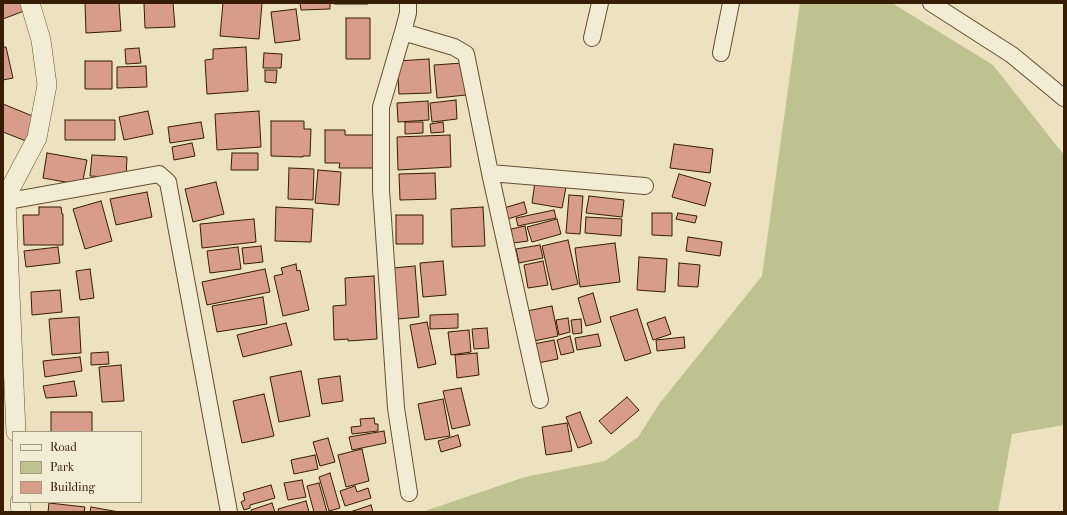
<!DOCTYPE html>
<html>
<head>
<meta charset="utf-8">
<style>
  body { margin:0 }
  #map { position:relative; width:1067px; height:515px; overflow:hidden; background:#ece2bf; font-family:"IM FELL French Canon",serif }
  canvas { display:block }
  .frame { position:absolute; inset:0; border:4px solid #371c04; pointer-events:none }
  .legend { position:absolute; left:12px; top:431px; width:130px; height:72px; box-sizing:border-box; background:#f3ecd5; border:1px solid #a89981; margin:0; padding:5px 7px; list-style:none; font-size:12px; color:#371c04 }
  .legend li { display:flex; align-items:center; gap:8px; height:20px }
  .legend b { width:20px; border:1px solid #a89981 }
</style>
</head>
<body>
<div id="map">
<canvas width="1067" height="515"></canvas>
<div class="frame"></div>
<ul class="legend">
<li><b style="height:5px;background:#f3ecd5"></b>Road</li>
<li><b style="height:11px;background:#bec28e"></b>Park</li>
<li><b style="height:11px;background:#d79d8a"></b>Building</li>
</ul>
</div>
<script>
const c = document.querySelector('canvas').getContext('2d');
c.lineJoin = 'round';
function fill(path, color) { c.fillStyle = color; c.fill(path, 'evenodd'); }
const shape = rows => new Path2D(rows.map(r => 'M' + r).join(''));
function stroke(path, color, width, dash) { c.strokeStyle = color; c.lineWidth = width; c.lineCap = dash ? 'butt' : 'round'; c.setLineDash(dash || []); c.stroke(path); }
fill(shape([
  [800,3,892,3,993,65,1064,155,1064,425,1012,434,998,512,422,512,525,477,605,461,638,437,660,403,762,276]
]), '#bec28e');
const building = shape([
  [3,3,21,3,24,11,3,19,3,3],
  [85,3,119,3,121,31,86,33,85,3],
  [144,3,173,3,175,27,145,28,144,3],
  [223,3,262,3,259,39,220,36,223,3],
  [300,3,330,3,330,9,301,10,300,3],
  [334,3,368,3,368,4,334,4,334,3],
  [296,9,300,40,275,43,271,12,296,9],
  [346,18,370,18,370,59,346,59,346,18],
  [3,47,6,47,13,78,3,80,3,47],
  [246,47,248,91,207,94,205,60,213,59,213,49,246,47],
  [139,48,141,63,126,64,125,49,139,48],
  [264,53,282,54,281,68,263,68,264,53],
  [429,59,431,93,399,94,397,61,429,59],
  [85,61,112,61,112,89,85,89,85,61],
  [463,63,466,95,437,98,434,65,463,63],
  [146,66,147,87,117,88,117,67,146,66],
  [265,70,277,70,276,83,265,82,265,70],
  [456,100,457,119,432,122,430,103,456,100],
  [428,101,429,120,398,122,397,103,428,101],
  [3,104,35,117,26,141,3,132,3,104],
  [148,111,153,134,124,140,119,117,148,111],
  [259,111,261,147,217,150,215,114,259,111],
  [65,120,115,120,115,140,65,140,65,120],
  [271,121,304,121,304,129,311,129,310,156,303,156,303,157,271,156,271,121],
  [201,122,204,138,170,143,168,127,201,122],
  [405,122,423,122,423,133,405,134,405,122],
  [443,122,444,132,431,133,430,124,443,122],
  [325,130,345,130,345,135,376,135,375,168,339,168,340,163,325,163,325,130],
  [450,135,451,167,398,170,397,137,450,135],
  [192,143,195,156,174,160,172,147,192,143],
  [674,144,713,149,710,173,670,168,674,144],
  [47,153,87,160,82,185,43,178,47,153],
  [232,153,258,153,258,170,231,170,232,153],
  [92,155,127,157,126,178,90,176,92,155],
  [289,168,314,169,313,200,288,199,289,168],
  [318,170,341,172,339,205,315,203,318,170],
  [435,173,436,199,400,200,399,174,435,173],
  [679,174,711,183,705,206,672,197,679,174],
  [216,182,224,214,193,222,185,189,216,182],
  [535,182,566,187,562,208,532,203,535,182],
  [147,192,152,217,116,225,110,199,147,192],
  [569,195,583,196,580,234,566,233,569,195],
  [589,196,624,200,622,217,586,213,589,196],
  [101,201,112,241,85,249,73,209,101,201],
  [524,202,527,213,508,219,504,208,524,202],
  [39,207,61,207,62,214,63,214,63,245,24,245,23,215,39,215,39,207],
  [276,207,313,209,311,242,275,241,276,207],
  [483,207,485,246,452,247,451,209,483,207],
  [554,210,556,218,518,226,516,218,554,210],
  [652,213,672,213,672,236,652,235,652,213],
  [678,213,697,216,695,223,676,219,678,213],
  [396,215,423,215,423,244,396,244,396,215],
  [586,217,622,219,621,236,585,233,586,217],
  [254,219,256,242,202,248,200,224,254,219],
  [557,219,561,234,532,242,527,227,557,219],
  [525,226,528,241,513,243,511,229,525,226],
  [688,237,722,242,720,256,686,251,688,237],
  [568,240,578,284,552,290,542,246,568,240],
  [615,243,620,282,580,287,575,248,615,243],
  [540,245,543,258,519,263,516,249,540,245],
  [261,246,263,262,244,264,242,248,261,246],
  [58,247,60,263,26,267,24,251,58,247],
  [238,247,241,269,210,273,207,251,238,247],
  [639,257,667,259,665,292,637,290,639,257],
  [443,261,446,295,423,297,420,263,443,261],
  [543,261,548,285,528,288,524,265,543,261],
  [679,263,700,265,698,287,678,286,679,263],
  [296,264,297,271,300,270,309,310,283,316,274,276,283,274,281,268,296,264],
  [415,266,419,317,398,319,393,268,415,266],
  [90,269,94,298,80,300,76,271,90,269],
  [265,269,270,292,207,305,202,282,265,269],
  [374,276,377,339,348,341,348,339,334,340,333,306,346,305,345,278,374,276],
  [60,290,62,312,32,315,31,292,60,290],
  [593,293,601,322,586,326,578,298,593,293],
  [263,297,267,324,217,332,212,306,263,297],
  [552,306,558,336,534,341,527,311,552,306],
  [637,309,651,353,625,361,610,317,637,309],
  [458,314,458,328,430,329,430,315,458,314],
  [79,317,81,353,52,355,49,319,79,317],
  [665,317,671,334,653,340,647,323,665,317],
  [568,318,570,332,559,335,556,320,568,318],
  [581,319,582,333,573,334,571,320,581,319],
  [427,322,436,364,418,368,410,325,427,322],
  [286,323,292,345,243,357,237,335,286,323],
  [487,328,489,348,474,349,472,329,487,328],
  [469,330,471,352,451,355,448,332,469,330],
  [598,334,601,346,577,350,575,338,598,334],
  [570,336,574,352,561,355,557,340,570,336],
  [684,337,685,348,657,351,656,340,684,337],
  [554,340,558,359,538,363,534,344,554,340],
  [108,352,109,364,91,365,91,353,108,352],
  [477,353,479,375,457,378,455,355,477,353],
  [80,357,82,371,45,377,43,361,80,357],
  [121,365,124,401,102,402,99,367,121,365],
  [301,371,310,416,279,422,270,377,301,371],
  [340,376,343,401,322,404,318,379,340,376],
  [74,381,77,396,46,398,43,386,74,381],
  [461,388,470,425,452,429,443,391,461,388],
  [264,394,274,436,242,443,233,401,264,394],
  [627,397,639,410,611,434,599,421,627,397],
  [443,399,450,436,425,440,418,404,443,399],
  [51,412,92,412,92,432,51,432,51,412],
  [580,412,592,443,578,448,566,417,580,412],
  [374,418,375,424,378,424,378,431,352,434,351,427,361,426,360,419,374,418],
  [567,423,572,451,546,455,542,427,567,423],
  [384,431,386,443,352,450,349,437,384,431],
  [458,435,461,446,441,452,438,441,458,435],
  [328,438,335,462,320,466,313,442,328,438],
  [362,449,369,481,346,487,338,455,362,449],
  [315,455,318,469,294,474,291,460,315,455],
  [330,473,340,508,329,511,319,477,330,473],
  [302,480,306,497,288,500,284,483,302,480],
  [319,483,327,512,314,512,307,486,319,483],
  [271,485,275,498,250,505,250,508,244,510,241,502,245,500,243,493,271,485],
  [355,486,357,492,368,488,371,498,345,506,340,491,355,486],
  [306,501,309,512,279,512,278,509,306,501],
  [49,503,85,507,84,512,48,512,49,503],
  [272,503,275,512,252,512,251,510,272,503],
  [371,505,373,512,350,512,371,505],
  [91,507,119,512,90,512,91,507]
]);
fill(building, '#d79d8a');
stroke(building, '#371c04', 1);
const minor = shape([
  [408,3,408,13,403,32,381,107,381,190,396,408,409,493],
  [931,3,1012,55,1064,98],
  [403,32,454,47,466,54,490,173,540,400],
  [592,38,600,3],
  [721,53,731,3],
  [490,173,645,186],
  [3,202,159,174,168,182,229,512]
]);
const tertiary = shape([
  [16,432,6,201,9,191,37,138,47,85,41,40,30,3],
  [20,502,21,512]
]);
stroke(minor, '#644e33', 18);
stroke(tertiary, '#644e33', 20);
stroke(minor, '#f3ecd5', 16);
stroke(tertiary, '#f3ecd5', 19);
</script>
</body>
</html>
